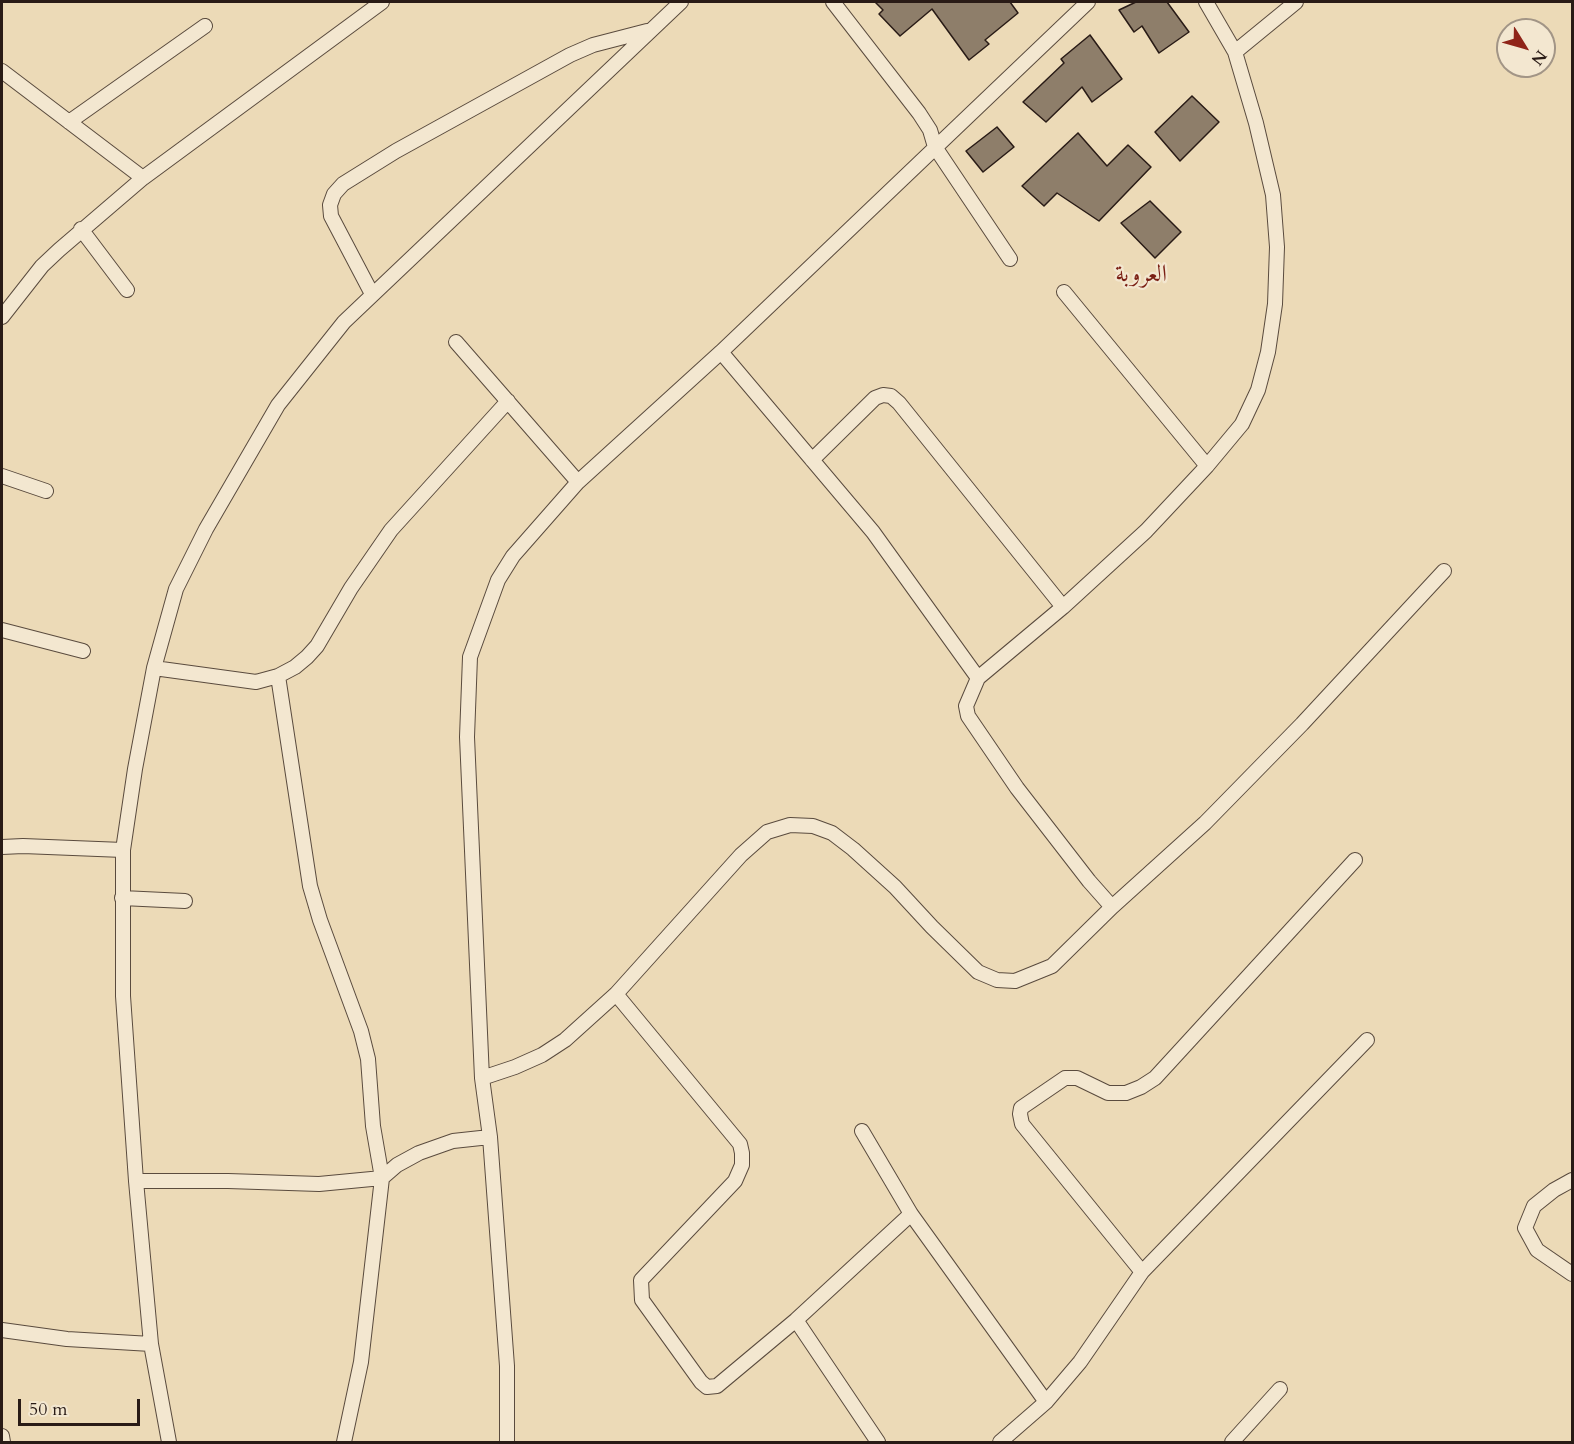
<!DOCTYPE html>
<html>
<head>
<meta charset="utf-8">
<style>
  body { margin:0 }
  #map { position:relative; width:1574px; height:1444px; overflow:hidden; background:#ecdab7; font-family:Cardo,serif }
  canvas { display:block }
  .frame { position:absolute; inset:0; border:3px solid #291b16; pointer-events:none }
  .north { position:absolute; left:1496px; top:18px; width:60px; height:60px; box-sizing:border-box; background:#f3e7d0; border:2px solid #a29586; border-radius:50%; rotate:127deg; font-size:16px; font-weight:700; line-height:24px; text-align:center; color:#291b16 }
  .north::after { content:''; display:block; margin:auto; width:21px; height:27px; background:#8f2418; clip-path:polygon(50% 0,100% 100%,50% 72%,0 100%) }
  .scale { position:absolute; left:18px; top:1399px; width:122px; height:27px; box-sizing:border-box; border:3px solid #291b16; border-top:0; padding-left:8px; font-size:18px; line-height:21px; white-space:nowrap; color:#291b16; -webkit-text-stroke:4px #f3e7d0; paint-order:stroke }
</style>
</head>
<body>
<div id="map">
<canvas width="1574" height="1444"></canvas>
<div class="frame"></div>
<div class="north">N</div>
<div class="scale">50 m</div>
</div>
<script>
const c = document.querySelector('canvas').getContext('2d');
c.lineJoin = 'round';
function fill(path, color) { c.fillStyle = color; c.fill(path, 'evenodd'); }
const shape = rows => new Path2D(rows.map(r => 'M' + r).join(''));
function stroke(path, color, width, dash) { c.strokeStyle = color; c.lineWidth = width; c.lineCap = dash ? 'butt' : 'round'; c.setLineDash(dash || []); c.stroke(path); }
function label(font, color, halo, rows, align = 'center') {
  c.font = font + ' Cardo,Amiri,serif'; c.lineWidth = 4.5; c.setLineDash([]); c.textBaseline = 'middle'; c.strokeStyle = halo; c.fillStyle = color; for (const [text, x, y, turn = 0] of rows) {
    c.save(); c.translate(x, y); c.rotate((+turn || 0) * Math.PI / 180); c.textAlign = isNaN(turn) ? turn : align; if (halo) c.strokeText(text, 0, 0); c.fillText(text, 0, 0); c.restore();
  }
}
const building = shape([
  [875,2,1010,2,1018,13,985,40,989,44,969,60,932,9,900,36,879,14,883,10,875,2],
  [1136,2,1167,2,1189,32,1159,53,1142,26,1134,32,1119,10,1136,2],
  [1090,35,1122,79,1092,102,1082,87,1046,122,1023,102,1064,63,1061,59,1090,35],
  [1192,96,1219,122,1180,161,1155,132,1192,96],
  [997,127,1014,147,983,172,966,151,997,127],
  [1078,133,1107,166,1128,145,1151,167,1099,221,1057,193,1044,206,1022,186,1078,133],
  [1150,201,1181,232,1155,258,1121,223,1150,201]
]);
fill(building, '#8e7e6a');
stroke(building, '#291b16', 1.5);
const street = shape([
  [833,2,919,113,930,130,935,147,1010,259],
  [1235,52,1296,2],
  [2,71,143,178],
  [69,122,205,26],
  [81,229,127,290],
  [1064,292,1207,466],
  [372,294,331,216,330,205,334,194,343,184,396,151,570,55,593,45,647,31],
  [2,317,42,266,59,250,143,178,382,2],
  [456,342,578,482],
  [721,352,873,532,978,678,966,706,968,716,1017,788,1089,881,1112,907],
  [812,460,875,398,883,395,891,396,899,403,1063,607],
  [2,476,46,491],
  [2,630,83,651],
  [154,668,256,682,278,676,295,667,307,657,317,646,351,588,391,530,508,401],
  [278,676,310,886,320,920,361,1031,368,1059,373,1126,382,1178,319,1184,228,1181,136,1181,123,996,123,850,135,769,154,668,176,589,206,529,278,405,344,322,681,2],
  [978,678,1063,607,1146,531,1207,466,1242,424,1258,390,1268,352,1275,304,1277,247,1273,195,1256,123,1235,52,1206,2],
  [2,847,23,846,123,850],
  [122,898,185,901],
  [616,994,740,1144,742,1153,742,1165,735,1181,641,1280,642,1300,701,1382,707,1387,717,1386,796,1320,911,1214],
  [482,1078,515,1067,542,1055,565,1040,616,994,741,855,767,832,790,825,813,826,832,833,853,849,895,887,932,927,978,972,997,980,1015,981,1052,966,1112,907,1205,823,1302,724,1444,571],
  [862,1131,911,1214,1046,1402],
  [1572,1180,1554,1190,1534,1206,1525,1228,1537,1250,1572,1274],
  [136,1181,151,1344,169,1442],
  [1142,1272,1022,1124,1020,1114,1021,1108,1065,1078,1077,1078,1108,1093,1126,1093,1141,1087,1155,1078,1355,860],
  [796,1320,878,1442],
  [2,1330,67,1339,151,1344],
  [2,1436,3,1442],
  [344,1442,361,1362,382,1178,397,1165,419,1153,453,1141,490,1137],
  [507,1442,507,1366,490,1137,482,1078,467,737,470,657,498,580,513,556,578,482,721,352,1088,2],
  [1000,1442,1046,1402,1080,1362,1142,1272,1367,1040],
  [1232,1442,1280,1389]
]);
stroke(street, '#5a4b3e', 16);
stroke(street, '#f3e7d0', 14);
label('24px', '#7a1f14', '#f3e7d0', [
  ["العروبة",1141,275]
]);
</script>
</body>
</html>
